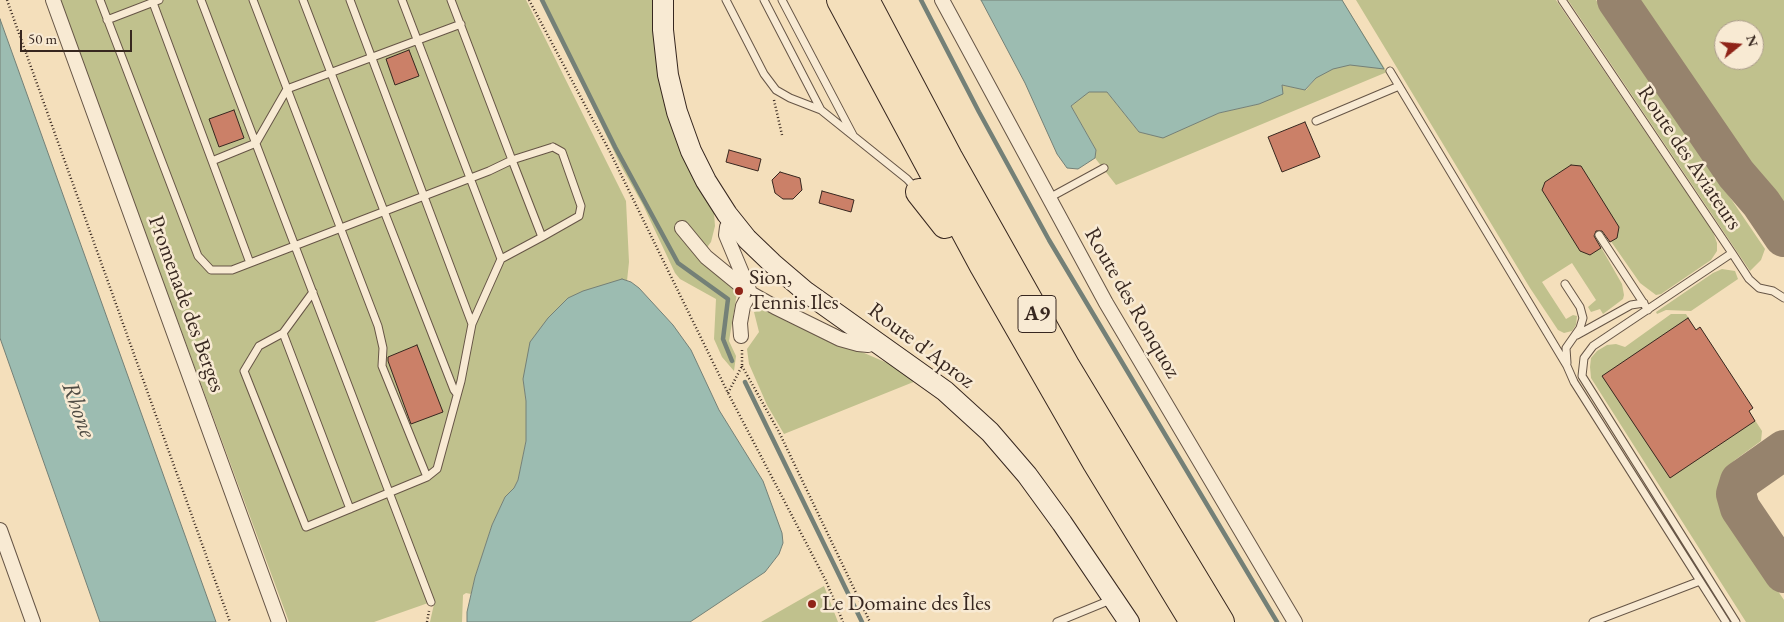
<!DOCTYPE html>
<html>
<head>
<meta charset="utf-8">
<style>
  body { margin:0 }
  #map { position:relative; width:1784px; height:622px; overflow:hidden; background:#f4dfbb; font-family:"EB Garamond",serif }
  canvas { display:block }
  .north { position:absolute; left:1714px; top:20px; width:50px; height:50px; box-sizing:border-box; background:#f8ead3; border:1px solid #ab9c8b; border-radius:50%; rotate:73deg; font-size:14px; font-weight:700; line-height:20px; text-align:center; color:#37271f }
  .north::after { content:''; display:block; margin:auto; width:18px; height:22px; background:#8f2418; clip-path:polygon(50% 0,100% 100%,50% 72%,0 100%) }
  .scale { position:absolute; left:20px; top:30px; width:112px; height:22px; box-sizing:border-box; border:2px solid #37271f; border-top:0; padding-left:6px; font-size:15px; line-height:18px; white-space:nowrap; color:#37271f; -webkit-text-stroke:4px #f8ead3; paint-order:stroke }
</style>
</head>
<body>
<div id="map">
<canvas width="1784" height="622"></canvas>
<div class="north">N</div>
<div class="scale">50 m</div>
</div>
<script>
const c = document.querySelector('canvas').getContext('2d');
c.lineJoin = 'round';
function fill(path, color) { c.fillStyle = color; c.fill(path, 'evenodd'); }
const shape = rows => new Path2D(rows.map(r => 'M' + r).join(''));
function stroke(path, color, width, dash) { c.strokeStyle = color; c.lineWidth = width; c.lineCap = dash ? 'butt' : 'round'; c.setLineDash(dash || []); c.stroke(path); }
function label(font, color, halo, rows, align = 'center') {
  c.font = font + ' "EB Garamond",serif'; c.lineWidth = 5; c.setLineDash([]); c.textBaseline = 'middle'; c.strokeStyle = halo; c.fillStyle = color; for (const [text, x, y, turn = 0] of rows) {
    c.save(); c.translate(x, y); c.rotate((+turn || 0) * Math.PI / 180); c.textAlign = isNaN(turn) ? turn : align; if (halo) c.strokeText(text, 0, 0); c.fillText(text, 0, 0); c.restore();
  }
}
fill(shape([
  [59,0,526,0,626,201,629,262,627,281,622,279,523,379,526,401,526,441,518,480,514,488,505,497,492,525,475,577,471,594,466,593,463,595,462,622,430,622,434,604,431,602,374,622,289,622],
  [542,0,653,0,656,58,663,97,678,144,694,181,714,213,715,226,711,242,699,258,737,293,729,341,736,356,734,371,722,357,714,339,716,299,680,279,675,273,643,205,621,166],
  [1342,0,1387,72,1116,185,1095,158,1096,150,1071,106,1089,91,1107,92,1139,132,1163,137,1219,113,1259,104,1282,85,1306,90,1316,78],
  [1356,0,1556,0,1713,232,1717,243,1717,251,1711,260,1661,294,1656,295,1640,283,1603,230,1594,235,1622,284,1624,295,1623,299,1603,314,1600,309,1591,312,1588,307,1596,300,1572,263,1542,282,1566,319,1573,315,1577,316,1576,325,1572,331,1564,333,1558,330,1530,288],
  [1568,0,1596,0,1765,249,1761,260,1750,271],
  [1638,0,1784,0,1784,215],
  [1724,30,1754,30,1754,60,1724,60],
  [1722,269,1735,271,1738,279,1691,311,1666,310,1657,314,1656,312,1713,273],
  [762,309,892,365,916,381,784,434,767,405,749,364,747,349,759,332,754,312],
  [1671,314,1686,314,1696,330,1700,327,1753,408,1749,411,1762,431,1761,441,1735,460,1725,470,1719,487,1721,507,1784,600,1784,622,1746,622,1591,378,1590,367,1591,358,1597,351,1607,345,1616,344,1625,347],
  [824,586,838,622,761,622]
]), '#c0c18d');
const water = shape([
  [981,0,1342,0,1384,69,1350,65,1333,69,1316,78,1305,90,1282,85,1283,94,1259,104,1219,113,1163,138,1139,132,1107,92,1089,92,1071,106,1096,150,1095,158,1078,169,1067,168,1057,154,1025,83,981,0],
  [0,19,216,622,100,622,0,338,0,19],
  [622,279,631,282,639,288,673,325,691,350,719,410,763,481,782,533,783,543,779,554,765,572,690,622,467,622,467,612,475,577,492,525,505,497,514,488,518,480,526,441,526,401,523,379,530,342,548,318,568,298,583,291,622,279]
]);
fill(water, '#9cbcb1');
stroke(water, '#748077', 1);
stroke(shape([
  [542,0,615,147,678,263,728,299,723,339,732,361],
  [921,0,979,112,1049,240,1277,622],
  [745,382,862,622]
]), '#748077', 4.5);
stroke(shape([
  [1617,0,1736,174,1761,203,1784,237],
  [1784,450,1740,481,1736,494,1740,508,1784,573]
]), '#96836d', 40);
const building = shape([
  [409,50,419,76,395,85,386,59,409,50],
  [234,110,244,138,219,147,209,119,234,110],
  [1305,122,1320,157,1282,172,1268,137,1305,122],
  [729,150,761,159,758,171,726,162,729,150],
  [1571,165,1581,166,1619,227,1617,238,1610,242,1602,231,1596,231,1594,236,1601,248,1590,255,1580,251,1542,190,1545,182,1571,165],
  [780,172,800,178,802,190,793,199,783,199,775,193,772,180,780,172],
  [822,191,854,200,851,212,819,203,822,191],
  [1688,318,1696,330,1700,327,1753,408,1749,411,1755,421,1670,478,1602,376,1688,318],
  [417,345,443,412,411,424,388,361,388,357,417,345]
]);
fill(building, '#cb8068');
stroke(building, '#37271f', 1);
const lane = shape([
  [100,0,198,256,211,270,232,270,489,171,512,160,451,0],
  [152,0,250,263],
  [201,0,431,602],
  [253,0,378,326,383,348,382,366,427,477],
  [303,0,384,211,454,390,457,394],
  [350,0,472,324],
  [402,0,501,259],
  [726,0,764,74,776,90,790,98,821,110,907,179,917,190],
  [764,0,821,110],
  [782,0,853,135],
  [1562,0,1732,253,1593,346,1584,358,1582,376,1736,622],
  [107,20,159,0],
  [1390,71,1567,366,1574,382,1700,581,1593,622],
  [1316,121,1399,86],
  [553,147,562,152,581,206,579,216,542,237,512,160,553,147],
  [212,161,256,143,287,89,461,24],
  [1049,198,1104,168],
  [1599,235,1648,310],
  [1732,253,1749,279,1759,288,1773,291,1784,298],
  [1565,284,1580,307,1583,318,1580,328,1566,348,1567,363],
  [313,292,283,333,259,346,244,371,306,527,427,477,437,469,461,381,472,324,501,259,542,237],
  [283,333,350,509],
  [1577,335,1631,305,1644,303],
  [1700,581,1726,622],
  [1057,622,1113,599]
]);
const street = shape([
  [53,0,279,622],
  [942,0,1106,303,1295,622],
  [732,220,727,227,726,235,749,290],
  [682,228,706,257,750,293,775,307,840,339,858,344,868,345,877,342],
  [741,336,740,323,743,306,750,293],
  [0,530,33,622]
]);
const secondary = shape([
  [663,0,663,30,668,75,677,112,691,151,706,181,727,214,747,239,772,263,806,292,945,391,990,432,1027,475,1062,523,1129,622]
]);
const highway = shape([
  [840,0,983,266,1096,463,1193,622],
  [866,0,949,157,1067,367,1221,622],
  [919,192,945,225]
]);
stroke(lane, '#665546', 9);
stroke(street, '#665546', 16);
stroke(secondary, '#37271f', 22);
stroke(highway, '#37271f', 28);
stroke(shape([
  [7,0,230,622],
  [529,0,610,152,728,393,826,581,843,622],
  [774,100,782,135],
  [742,366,779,432,870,622],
  [728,393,742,366,742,350],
  [427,622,429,611]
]), '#37271f', 2.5, [1, 2.5]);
stroke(lane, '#f8ead3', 7);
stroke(street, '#f8ead3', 14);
stroke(secondary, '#f8ead3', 20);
stroke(highway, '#f4dfbb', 26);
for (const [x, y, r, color] of [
  [739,291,5,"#8f2418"],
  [812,604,5,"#8f2418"]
]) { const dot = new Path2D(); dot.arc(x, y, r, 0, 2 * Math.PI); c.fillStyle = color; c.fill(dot); stroke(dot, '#f8ead3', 2); }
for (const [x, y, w] of [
  [1037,314,38]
]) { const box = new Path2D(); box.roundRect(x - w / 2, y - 18.5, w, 37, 4); c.fillStyle = '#f8ead3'; c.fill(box); stroke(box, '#37271f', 1); }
label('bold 21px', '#37271f', null, [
  ["A9",1037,314]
]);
label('22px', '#37271f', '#f8ead3', [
  ["Route des Aviateurs",1689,158,56],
  ["Route des Ronquoz",1132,303,60],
  ["Promenade des Berges",186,304,70],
  ["Route d'Aproz",921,346,37]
]);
label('22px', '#37271f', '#f8ead3', [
  ["Sion,",749,278],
  ["Tennis Iles",749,303],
  ["Le Domaine des Îles",822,604]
], 'left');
label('italic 24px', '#504c44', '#f8ead3', [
  ["Rhone",78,410,70]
]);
</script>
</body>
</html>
